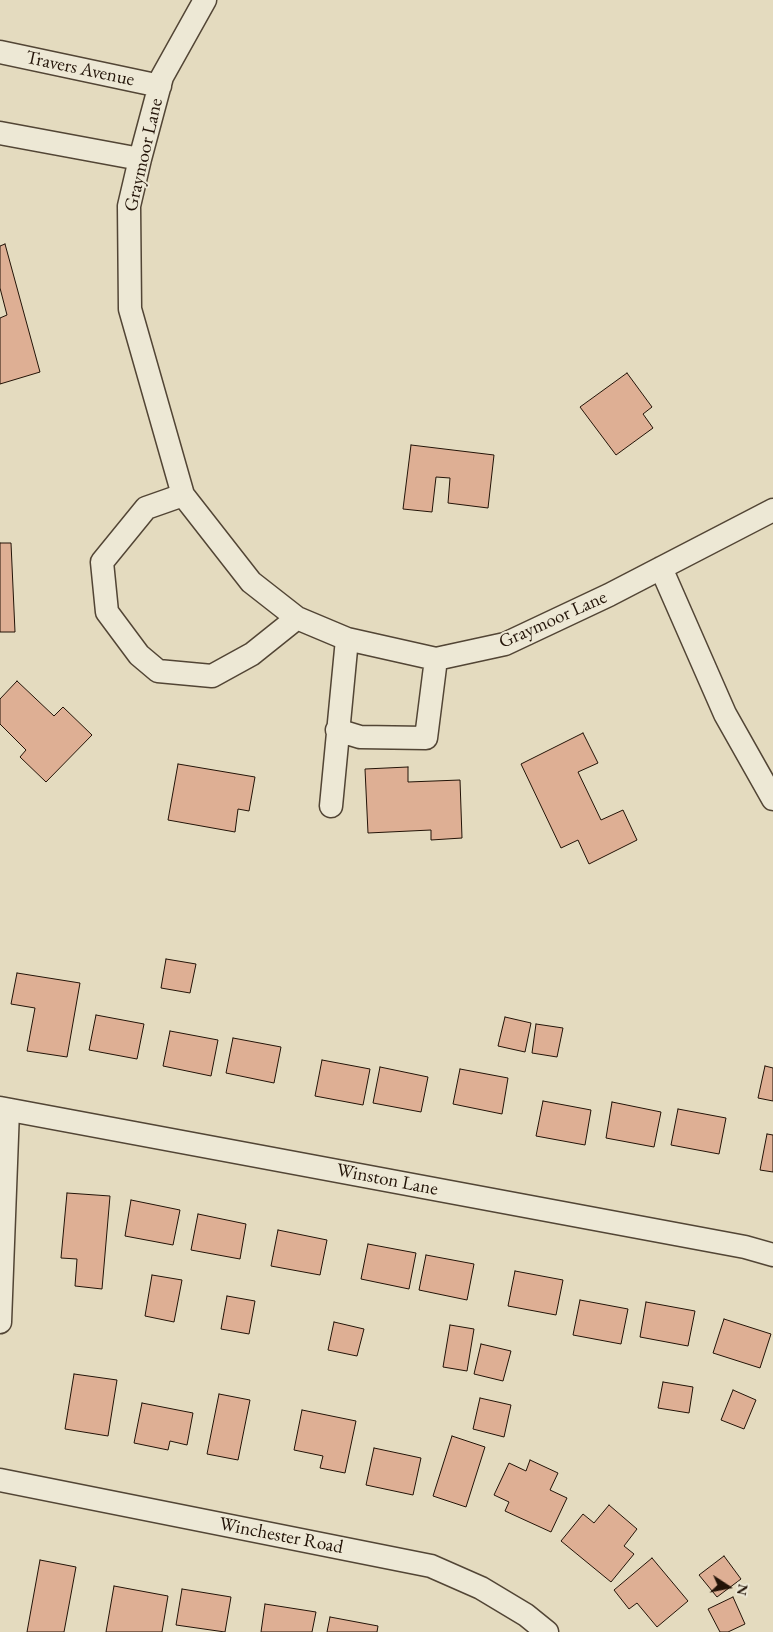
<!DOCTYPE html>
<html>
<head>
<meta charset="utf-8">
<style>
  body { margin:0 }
  #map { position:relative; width:773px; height:1632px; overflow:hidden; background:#e4dbbf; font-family:"EB Garamond",serif }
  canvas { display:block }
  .north { position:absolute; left:703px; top:1562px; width:50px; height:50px; -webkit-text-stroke:4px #ede8d5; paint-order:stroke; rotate:101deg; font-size:14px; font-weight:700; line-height:20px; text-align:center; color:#221307 }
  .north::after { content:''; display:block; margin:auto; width:18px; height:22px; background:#221307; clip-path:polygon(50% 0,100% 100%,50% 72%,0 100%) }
</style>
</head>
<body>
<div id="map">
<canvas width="773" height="1632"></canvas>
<div class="north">N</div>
</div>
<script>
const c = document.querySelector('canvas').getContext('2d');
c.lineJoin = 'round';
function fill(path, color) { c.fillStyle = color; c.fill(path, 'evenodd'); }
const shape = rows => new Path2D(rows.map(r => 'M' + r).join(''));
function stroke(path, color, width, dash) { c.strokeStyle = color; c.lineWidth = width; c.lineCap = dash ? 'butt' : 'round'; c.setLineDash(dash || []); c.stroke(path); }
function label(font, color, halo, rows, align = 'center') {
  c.font = font + ' "EB Garamond",serif'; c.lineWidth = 4; c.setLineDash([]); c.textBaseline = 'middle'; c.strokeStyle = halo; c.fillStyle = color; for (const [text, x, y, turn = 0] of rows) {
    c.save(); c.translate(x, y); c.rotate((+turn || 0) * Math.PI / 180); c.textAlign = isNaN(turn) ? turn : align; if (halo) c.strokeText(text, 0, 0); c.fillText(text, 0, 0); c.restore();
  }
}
const building = shape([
  [5,244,40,372,0,384,0,318,7,315,0,288,0,246,5,244],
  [627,373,652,407,643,414,653,428,616,455,580,407,627,373],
  [411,445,494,455,488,508,448,503,450,478,436,477,432,512,403,509,411,445],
  [0,543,11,543,15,632,0,632,0,543],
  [17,681,54,716,63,707,92,735,46,782,20,757,26,750,0,724,0,699,17,681],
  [583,733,598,763,578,772,601,820,623,810,637,840,589,864,578,840,561,848,521,764,583,733],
  [178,764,255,777,249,811,238,809,235,832,168,820,178,764],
  [408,767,408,782,460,780,462,838,431,840,431,830,368,833,365,769,408,767],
  [166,959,196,964,190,993,161,988,166,959],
  [17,973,80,983,67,1057,27,1051,35,1008,11,1004,17,973],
  [96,1015,144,1024,137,1059,89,1050,96,1015],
  [505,1017,531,1023,525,1052,498,1046,505,1017],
  [536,1024,563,1028,557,1057,532,1053,536,1024],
  [170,1031,218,1040,211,1076,163,1066,170,1031],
  [233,1038,281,1047,274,1083,226,1073,233,1038],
  [322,1060,370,1069,363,1105,315,1096,322,1060],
  [765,1066,773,1068,773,1101,758,1098,765,1066],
  [380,1067,428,1077,421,1112,373,1103,380,1067],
  [460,1069,508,1078,502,1114,453,1104,460,1069],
  [543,1101,591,1110,585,1145,536,1136,543,1101],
  [612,1102,661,1112,654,1147,606,1138,612,1102],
  [678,1109,726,1118,719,1154,671,1145,678,1109],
  [767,1134,773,1135,773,1172,760,1170,767,1134],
  [67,1193,110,1196,102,1289,75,1286,77,1259,61,1258,67,1193],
  [131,1200,180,1210,173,1245,125,1236,131,1200],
  [198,1214,246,1224,240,1259,191,1250,198,1214],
  [278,1230,327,1240,320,1275,271,1266,278,1230],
  [368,1244,416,1253,409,1289,361,1279,368,1244],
  [426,1255,474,1264,467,1300,419,1290,426,1255],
  [515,1271,563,1280,556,1315,508,1306,515,1271],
  [152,1275,182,1280,174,1322,145,1316,152,1275],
  [227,1296,255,1301,249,1334,221,1329,227,1296],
  [580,1300,628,1309,621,1344,573,1335,580,1300],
  [646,1302,695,1311,688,1346,640,1337,646,1302],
  [724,1319,771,1334,760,1368,713,1353,724,1319],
  [334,1322,364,1329,357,1356,328,1350,334,1322],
  [450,1325,474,1329,467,1371,443,1367,450,1325],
  [481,1344,511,1351,503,1381,474,1374,481,1344],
  [74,1374,117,1380,108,1436,65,1429,74,1374],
  [663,1382,693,1387,689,1413,658,1408,663,1382],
  [733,1390,756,1400,744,1429,721,1420,733,1390],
  [219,1394,250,1400,238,1460,207,1454,219,1394],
  [480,1398,511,1405,504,1437,473,1429,480,1398],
  [142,1403,193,1413,187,1445,170,1441,168,1450,134,1443,142,1403],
  [302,1410,356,1421,345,1473,320,1468,323,1456,294,1450,302,1410],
  [452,1436,485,1447,466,1507,433,1496,452,1436],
  [374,1448,421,1458,413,1495,366,1485,374,1448],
  [530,1460,558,1473,550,1490,567,1498,551,1532,505,1511,509,1502,494,1495,509,1463,526,1471,530,1460],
  [609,1505,637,1529,624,1546,634,1554,611,1582,561,1541,583,1514,594,1523,609,1505],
  [724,1556,741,1579,717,1597,699,1575,724,1556],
  [652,1558,688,1601,657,1627,637,1603,629,1609,614,1590,652,1558],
  [40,1560,76,1567,64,1632,27,1632,40,1560],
  [114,1586,168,1596,162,1632,106,1632,114,1586],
  [182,1589,231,1597,225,1632,176,1625,182,1589],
  [733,1597,745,1624,728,1632,720,1632,708,1609,733,1597],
  [265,1604,316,1612,312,1632,261,1632,265,1604],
  [330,1617,378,1626,377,1632,327,1632,330,1617]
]);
fill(building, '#deaf94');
stroke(building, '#221307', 1);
const minor = shape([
  [205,0,162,77,140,159,129,206,130,309,183,495,251,582,297,618,347,639,436,659,505,644,609,595,773,510],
  [0,52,160,86],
  [0,133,140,159],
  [183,495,146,508,102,562,107,612,139,655,158,671,212,676,252,654,297,618],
  [661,568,725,714,773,799],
  [337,730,360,737,426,738,436,659],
  [331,806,347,639],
  [0,1108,745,1247,773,1255],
  [0,1322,8,1110],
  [0,1480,431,1566,481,1588,526,1615,547,1632]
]);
stroke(minor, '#524535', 25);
stroke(minor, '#ede8d5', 22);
label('19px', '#221307', '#ede8d5', [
  ["Travers Avenue",80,69,12],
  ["Graymoor Lane",144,155,-77],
  ["Graymoor Lane",553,620,-24],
  ["Winston Lane",387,1180,11],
  ["Winchester Road",281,1536,11]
]);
</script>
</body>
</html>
